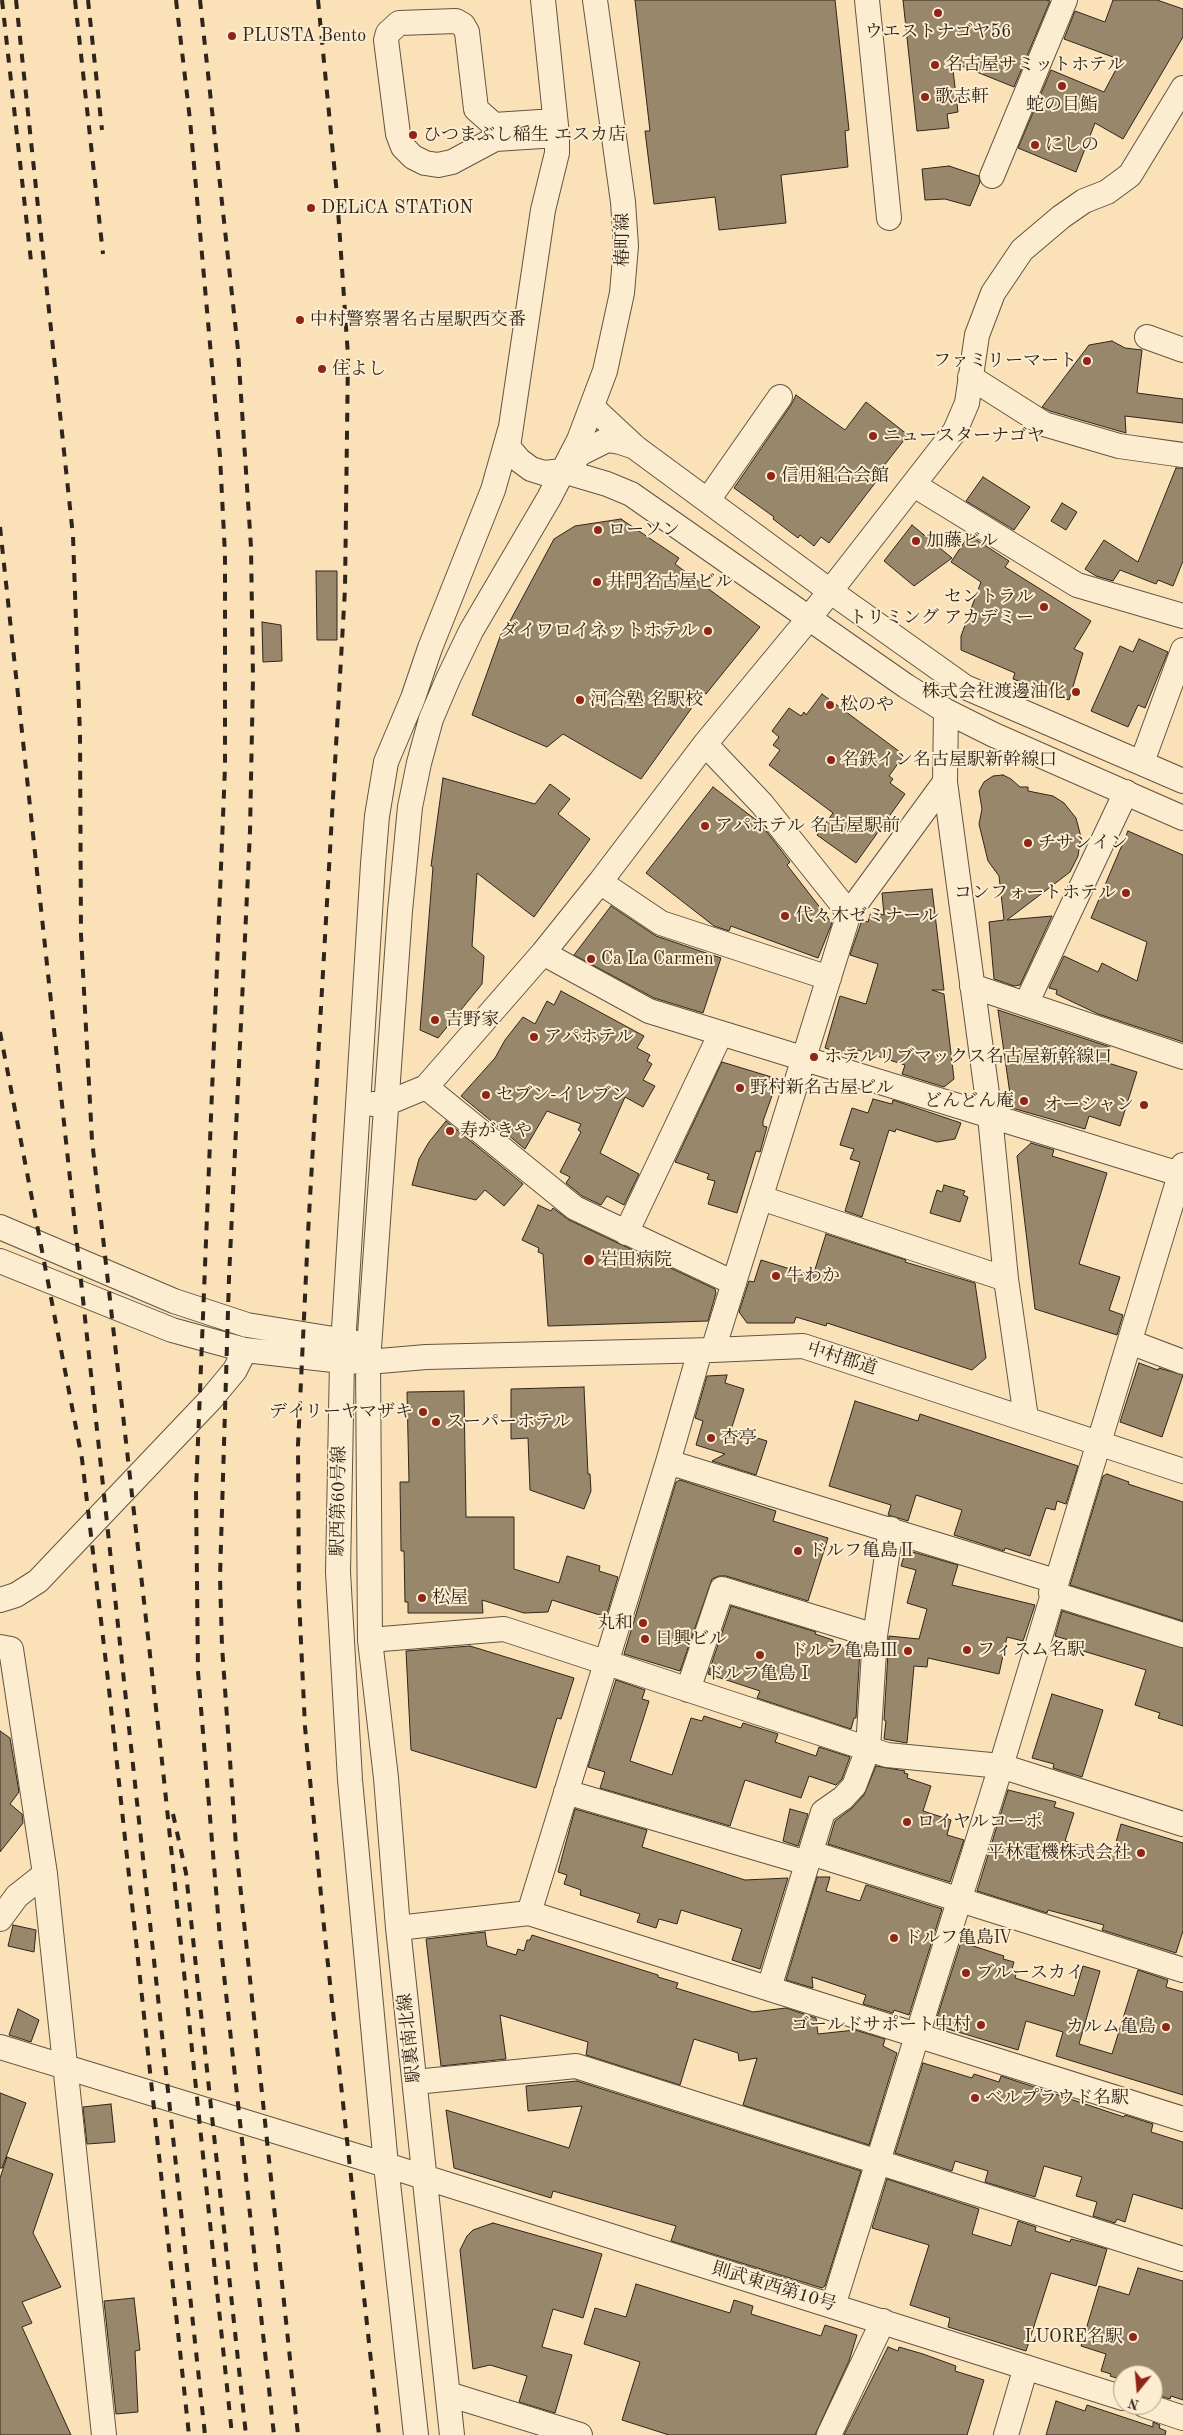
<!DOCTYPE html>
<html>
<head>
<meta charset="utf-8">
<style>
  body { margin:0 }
  #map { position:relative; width:1183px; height:2435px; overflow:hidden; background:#fbe1b7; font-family:"Old Standard TT",serif }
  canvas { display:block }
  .north { position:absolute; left:1113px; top:2365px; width:50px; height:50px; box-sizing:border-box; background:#fcecd0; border:1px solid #aa9d88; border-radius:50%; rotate:197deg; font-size:14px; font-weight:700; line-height:20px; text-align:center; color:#2f261b }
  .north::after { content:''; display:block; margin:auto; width:18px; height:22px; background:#8f2418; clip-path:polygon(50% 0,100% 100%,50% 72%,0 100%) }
</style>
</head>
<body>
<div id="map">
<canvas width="1183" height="2435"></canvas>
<div class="north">N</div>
</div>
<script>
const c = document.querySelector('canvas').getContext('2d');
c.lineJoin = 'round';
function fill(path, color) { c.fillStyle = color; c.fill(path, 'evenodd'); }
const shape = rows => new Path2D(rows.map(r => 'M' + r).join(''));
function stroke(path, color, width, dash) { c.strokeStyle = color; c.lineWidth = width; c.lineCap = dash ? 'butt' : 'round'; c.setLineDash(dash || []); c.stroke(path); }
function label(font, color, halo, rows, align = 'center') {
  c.font = font + ' "Old Standard TT","Noto Serif JP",serif'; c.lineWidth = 4; c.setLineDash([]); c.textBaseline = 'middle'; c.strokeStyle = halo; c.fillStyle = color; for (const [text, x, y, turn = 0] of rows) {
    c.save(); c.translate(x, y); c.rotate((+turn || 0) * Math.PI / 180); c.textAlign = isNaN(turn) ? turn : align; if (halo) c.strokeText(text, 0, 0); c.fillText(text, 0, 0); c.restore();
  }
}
const building = shape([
  [635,0,835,0,849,130,845,131,848,167,781,175,786,223,719,230,715,197,654,204,645,131,650,131,635,0],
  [903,0,1046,0,1050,1,1014,87,952,62,958,112,947,114,949,128,917,131,903,0],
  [1113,0,1157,0,1183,9,1183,37,1123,139,1095,123,1076,172,1018,148,1051,70,1104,92,1121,60,1064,39,1075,11,1105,22,1113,0],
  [949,166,979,176,980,182,970,206,945,199,925,200,922,169,949,166],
  [1112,341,1125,348,1142,350,1137,393,1183,399,1183,423,1125,416,1126,433,1050,411,1042,407,1089,345,1112,341],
  [796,395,845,430,866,402,908,435,879,472,882,474,829,543,821,537,814,546,800,535,798,538,773,519,774,517,734,488,791,405,796,395],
  [1176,468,1183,468,1183,561,1173,586,1158,580,1156,584,1120,570,1113,581,1096,576,1085,569,1104,540,1138,562,1176,468],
  [983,477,1030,507,1014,530,966,501,983,477],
  [1062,503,1077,512,1066,530,1051,521,1062,503],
  [621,519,679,558,675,564,760,627,706,694,703,692,641,779,563,734,547,747,472,715,501,634,503,634,554,539,575,526,621,519],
  [912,525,952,558,914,586,884,561,912,525],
  [969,535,1009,561,1005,567,1091,621,1074,649,1083,653,1069,700,1013,679,1015,673,961,650,961,636,981,582,951,562,969,535],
  [316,571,337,571,337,640,317,640,316,571],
  [262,622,281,625,282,661,263,662,262,622],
  [1139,639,1168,652,1145,708,1138,705,1128,727,1091,711,1120,646,1133,652,1139,639],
  [822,694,904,755,889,776,893,779,890,783,905,794,856,863,817,835,833,813,769,765,780,750,773,745,779,737,772,731,789,708,801,716,804,712,806,715,822,694],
  [1003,775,1011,779,1020,787,1028,787,1028,791,1053,796,1064,803,1076,818,1081,837,1078,856,1070,872,1007,920,1052,916,1020,985,1014,986,994,979,989,922,1004,920,999,876,988,861,979,824,982,809,979,791,984,782,993,776,1003,775],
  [443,778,535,804,550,784,570,799,558,814,590,839,534,917,477,873,472,946,484,956,482,984,438,1038,420,1030,433,867,431,866,443,778],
  [713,787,760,823,790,862,787,865,832,923,818,958,731,926,729,931,714,926,646,873,713,787],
  [1128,831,1183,855,1183,1042,1098,1014,1056,994,1057,990,1049,988,1064,956,1098,972,1102,963,1137,981,1147,942,1091,918,1128,831],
  [932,889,944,990,932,990,944,994,954,1079,944,1087,902,1074,905,1065,858,1050,856,1058,825,1048,840,996,866,1004,878,964,850,955,862,920,868,922,871,912,884,915,882,893,932,889],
  [611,906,656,936,721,958,703,1013,654,998,574,955,611,906],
  [561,991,644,1036,637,1048,650,1055,647,1061,652,1064,643,1080,655,1086,643,1107,625,1097,600,1153,639,1174,624,1205,607,1196,601,1205,582,1196,566,1183,570,1177,560,1172,581,1132,578,1130,581,1124,547,1111,525,1149,461,1096,495,1058,505,1040,523,1017,535,1024,547,1001,554,1005,561,991],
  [998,1010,1110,1047,1105,1062,1137,1072,1120,1126,1089,1116,1085,1129,1012,1108,998,1010],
  [722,1062,778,1079,763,1121,763,1126,767,1127,760,1152,756,1151,737,1213,708,1204,715,1181,707,1179,709,1174,675,1162,722,1062],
  [873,1099,892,1104,893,1100,961,1123,955,1139,937,1142,896,1129,895,1132,889,1130,862,1217,845,1211,860,1162,850,1159,854,1149,840,1145,852,1108,868,1113,873,1099],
  [446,1121,523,1184,504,1206,485,1190,476,1200,412,1185,419,1159,429,1142,446,1121],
  [1031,1143,1054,1150,1052,1156,1107,1173,1079,1264,1120,1277,1109,1310,1123,1315,1117,1335,1035,1309,1017,1156,1031,1143],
  [944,1185,965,1191,963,1195,968,1197,960,1222,930,1213,937,1190,942,1192,944,1185],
  [538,1205,551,1211,553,1208,569,1220,715,1289,716,1293,708,1321,548,1326,543,1254,538,1252,539,1248,522,1240,538,1205],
  [826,1234,906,1260,905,1262,975,1283,986,1358,972,1370,827,1323,826,1326,796,1317,794,1323,747,1323,739,1312,749,1281,754,1282,761,1260,813,1276,826,1234],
  [1139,1363,1158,1370,1159,1368,1183,1375,1162,1437,1120,1422,1139,1363],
  [727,1375,725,1383,744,1389,731,1430,767,1441,756,1475,712,1461,725,1454,696,1445,703,1421,695,1418,707,1376,727,1375],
  [584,1387,588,1474,590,1474,591,1491,584,1509,530,1490,528,1438,511,1439,511,1389,584,1387],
  [464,1391,466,1517,514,1517,514,1569,559,1583,567,1556,600,1566,599,1571,618,1577,606,1617,552,1600,548,1612,524,1613,482,1600,483,1613,408,1613,408,1602,405,1602,404,1551,401,1551,400,1482,409,1482,407,1392,464,1391],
  [855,1401,918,1421,920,1414,1078,1466,1066,1504,1057,1501,1055,1510,1046,1508,1030,1556,1005,1548,1004,1551,954,1535,962,1510,916,1495,908,1521,888,1515,891,1505,829,1486,855,1401],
  [1107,1474,1129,1482,1128,1484,1183,1502,1183,1621,1070,1585,1103,1476,1107,1474],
  [680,1480,776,1511,773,1521,828,1538,808,1601,726,1576,719,1576,712,1579,680,1671,624,1654,676,1482,680,1480],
  [906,1550,958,1565,952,1585,1035,1605,1023,1641,1007,1637,999,1674,928,1658,927,1667,914,1666,907,1743,884,1739,886,1721,884,1720,889,1636,919,1639,927,1609,907,1603,916,1570,901,1566,906,1550],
  [731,1606,816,1632,815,1634,833,1640,833,1646,860,1649,856,1718,854,1718,851,1729,757,1698,760,1691,708,1674,731,1606],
  [1062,1611,1183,1648,1183,1726,1158,1718,1160,1713,1135,1705,1146,1670,1070,1647,1072,1641,1055,1636,1062,1611],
  [470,1646,574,1678,561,1719,557,1718,536,1788,411,1750,406,1651,470,1646],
  [616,1680,645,1690,642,1699,649,1701,630,1761,672,1775,691,1718,702,1721,704,1716,741,1728,743,1723,778,1734,775,1742,816,1756,819,1747,850,1757,842,1779,836,1785,809,1776,801,1798,745,1780,730,1826,600,1788,605,1772,588,1767,616,1680],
  [1052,1694,1103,1710,1082,1777,1053,1768,1054,1764,1032,1758,1052,1694],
  [0,1731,10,1738,19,1792,10,1804,22,1814,23,1823,0,1852,0,1731],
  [876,1766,905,1771,904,1773,908,1774,907,1778,931,1786,923,1811,951,1820,947,1835,964,1840,950,1882,828,1844,835,1821,851,1809,864,1795,876,1766],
  [1008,1790,1056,1802,1054,1807,1074,1813,1065,1841,1090,1849,1113,1853,1121,1824,1183,1843,1183,1931,1176,1953,1102,1930,1104,1925,1048,1910,1047,1913,977,1891,1008,1790],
  [575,1809,647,1830,642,1847,745,1880,788,1878,760,1969,732,1960,742,1929,681,1910,677,1924,659,1919,656,1928,637,1922,640,1914,580,1895,581,1890,564,1884,567,1875,558,1872,575,1809],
  [790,1809,808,1814,798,1846,783,1841,790,1809],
  [817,1877,830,1877,826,1891,860,1901,866,1885,942,1909,909,2015,894,2010,893,2013,863,2004,866,1995,812,1977,813,1988,786,1980,817,1877],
  [13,1925,36,1930,34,1952,8,1946,13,1925],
  [485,1932,487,1946,516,1955,518,1949,524,1951,527,1940,530,1940,532,1935,658,1975,658,1977,678,1983,676,1988,753,2012,786,2008,816,2018,818,2034,855,2030,885,2039,883,2046,897,2053,869,2145,743,2105,757,2058,739,2061,738,2053,694,2039,680,2085,586,2055,588,2042,500,2015,506,2059,441,2066,426,1939,485,1932],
  [961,1942,1004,1956,1003,1959,1014,1962,1012,1969,1017,1970,1015,1978,1074,1996,1083,1966,1100,1971,1079,2044,1112,2054,1138,1970,1168,1980,1166,1987,1183,1992,1183,2095,1056,2056,1063,2032,1026,2021,1018,2050,938,2026,935,2024,961,1942],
  [18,2009,39,2020,31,2042,9,2035,18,2009],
  [923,2063,972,2078,974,2074,999,2082,1001,2076,1124,2117,1125,2115,1153,2124,1151,2132,1183,2142,1183,2209,1133,2194,1125,2222,1117,2219,1115,2223,1093,2216,1097,2202,1076,2196,1082,2177,1044,2166,1035,2197,985,2182,988,2171,955,2161,952,2171,895,2153,923,2063],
  [577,2081,861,2171,825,2286,822,2288,671,2241,676,2226,553,2191,551,2198,454,2168,446,2110,569,2148,582,2106,528,2111,526,2086,577,2081],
  [0,2093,26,2103,2,2168,0,2168,0,2093],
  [111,2104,115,2142,87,2144,83,2107,111,2104],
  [7,2157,53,2174,33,2233,61,2287,22,2302,32,2323,22,2327,71,2435,0,2435,0,2178,7,2157],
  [887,2179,979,2209,972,2234,1011,2246,1018,2221,1036,2227,1035,2231,1070,2242,1071,2239,1083,2242,1107,2249,1096,2286,1051,2273,1026,2351,948,2327,950,2318,910,2305,929,2245,872,2228,887,2179],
  [493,2223,602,2254,583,2318,553,2309,542,2347,572,2355,555,2413,519,2402,527,2376,490,2365,473,2369,460,2250,467,2236,473,2230,493,2223],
  [1138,2268,1183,2281,1183,2400,1171,2396,1170,2399,1153,2394,1153,2375,1123,2375,1123,2380,1110,2376,1111,2374,1101,2371,1106,2354,1081,2346,1099,2286,1129,2295,1138,2268],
  [636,2284,730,2313,734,2300,753,2306,751,2314,821,2336,825,2325,857,2335,849,2361,815,2435,669,2435,622,2420,640,2362,584,2344,595,2308,626,2317,636,2284],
  [134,2298,140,2350,135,2351,138,2412,116,2414,104,2301,134,2298],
  [888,2347,898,2351,899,2347,923,2354,956,2366,955,2371,984,2380,967,2435,844,2435,888,2347],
  [1056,2401,1085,2411,1087,2405,1153,2427,1153,2422,1160,2425,1159,2428,1166,2431,1165,2435,1046,2435,1056,2401]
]);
fill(building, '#99876c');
stroke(building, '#2f261b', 1);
const minor = shape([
  [543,0,557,135,557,153,543,210,508,447,519,460,531,469,544,473,563,471,607,484,631,494,906,686,946,711,994,735,1183,818],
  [867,0,889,218],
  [555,121,494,125,476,109,467,32,463,25,456,21,399,23,388,33,386,40,398,134,403,147,413,157,425,163,438,165,452,162,495,139,557,135],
  [992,176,1065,0],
  [1147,337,1183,350],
  [970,377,1044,424,1119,446,1183,455],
  [592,407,636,448,830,591,965,687,1183,781],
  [570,464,581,453,607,440,620,442,635,447],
  [914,485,1077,585,1183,616],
  [708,500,780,397],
  [946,711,945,782,990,1116,1006,1279,1026,1418],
  [705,744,762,804,849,913],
  [1142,762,1183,650],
  [600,882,661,923,829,978],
  [543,953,649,1011,1183,1175],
  [972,986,1183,1057],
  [1026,1004,1126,792],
  [426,1087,575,1208,734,1283],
  [373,1104,385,1104,426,1087,543,953,600,882,705,744,810,617,955,431,967,403,977,335,993,293,1022,250,1061,217,1084,201,1107,192,1130,175,1183,88],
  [761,1198,1006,1279],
  [0,1227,174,1301,247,1325,358,1343],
  [626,1233,721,1033],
  [0,1261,172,1330,245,1350,342,1361,368,1362,426,1357,713,1350,803,1346,1183,1471],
  [1130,1342,1183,1362],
  [713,1350,849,913,945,782],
  [668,1462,1055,1581],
  [1051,1593,1183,1635],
  [0,1600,16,1595,38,1581,211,1399,235,1370,245,1350],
  [370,1640,504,1629,887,1755,1001,1766,1183,1824],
  [0,1647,11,1649,45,1874,104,2435],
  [688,1690,722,1589,875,1636],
  [566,1792,807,1863],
  [811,1853,1183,1970],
  [529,1913,1183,2119],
  [0,1919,17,1896,45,1874],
  [398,1928,529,1913,668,1462,700,1351],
  [769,1988,823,1812,843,1798,854,1786,868,1749,875,1636,891,1529],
  [0,2047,386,2165,1123,2398],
  [415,2082,576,2066,1183,2259],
  [833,2306,1001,1766,1183,1165],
  [448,2394,580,2435],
  [1144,2405,1183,2418],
  [416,2435,386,2165,350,1780,338,1572,342,1361,373,864,377,816,386,762,413,698,430,648,493,490,510,430],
  [452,2435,398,1928,386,1778,370,1640,368,1362,400,911,410,807,419,763,431,719,448,679,471,631,549,498,579,440,605,371,622,293,626,246,623,202,595,0],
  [829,2435,883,2321],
  [1006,2435,1026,2367]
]);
stroke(minor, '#625542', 26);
stroke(minor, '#fcecd0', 24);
stroke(shape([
  [2,0,31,261],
  [16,0,73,536,80,736,81,935,92,1140,163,1770,232,2435],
  [75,0,103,254],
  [88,0,102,130],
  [176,0,190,120,220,456,225,555,225,767,196,1491,198,1672,220,1938,274,2435],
  [200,0,238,350,251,547,253,678,250,831,229,1278,220,1577,222,1646,236,1846,298,2435],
  [318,0,337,195,348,356,345,589,308,1233,298,1445,299,1599,305,1727,325,1937,379,2435],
  [0,527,205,2435],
  [0,1032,82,1459,108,1680,189,2435],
  [173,1814,186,1873,246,2435]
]), '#2f261b', 4, [9, 9]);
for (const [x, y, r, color] of [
  [938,13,5,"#8f2418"],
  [232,36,5,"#8f2418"],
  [935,65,5,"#8f2418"],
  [1062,86,5,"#8f2418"],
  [925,97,5,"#8f2418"],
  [413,135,5,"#8f2418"],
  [1035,145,5,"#8f2418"],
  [311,208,5,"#8f2418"],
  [300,320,5,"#8f2418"],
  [1087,361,5,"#8f2418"],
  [322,369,5,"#8f2418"],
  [873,436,5,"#8f2418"],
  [771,476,5,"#8f2418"],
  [598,530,5,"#8f2418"],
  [916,541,5,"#8f2418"],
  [597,582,5,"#8f2418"],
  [1044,607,5,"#8f2418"],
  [708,631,5,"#8f2418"],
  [1076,692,5,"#8f2418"],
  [580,700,5,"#8f2418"],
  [830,705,5,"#8f2418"],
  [831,760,5,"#8f2418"],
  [705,826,5,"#8f2418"],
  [1028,843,5,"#8f2418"],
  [1126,893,5,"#8f2418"],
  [785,916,5,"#8f2418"],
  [591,959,5,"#8f2418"],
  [435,1020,5,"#8f2418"],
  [534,1037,5,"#8f2418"],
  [814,1057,5,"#8f2418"],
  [740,1088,5,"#8f2418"],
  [486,1095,5,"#8f2418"],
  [1024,1101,5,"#8f2418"],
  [1144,1105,5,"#8f2418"],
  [450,1131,5,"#8f2418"],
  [589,1260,6,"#8f2418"],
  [776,1276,5,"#8f2418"],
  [423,1412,5,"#8f2418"],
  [436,1422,5,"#8f2418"],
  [711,1438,5,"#8f2418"],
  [798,1551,5,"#8f2418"],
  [422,1598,5,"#8f2418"],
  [643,1623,5,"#8f2418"],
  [645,1639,5,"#8f2418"],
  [967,1650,5,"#8f2418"],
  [908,1651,5,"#8f2418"],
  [760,1655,5,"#8f2418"],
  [907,1822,5,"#8f2418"],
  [1141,1853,5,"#8f2418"],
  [894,1938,5,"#8f2418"],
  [966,1973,5,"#8f2418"],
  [981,2025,5,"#8f2418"],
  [1166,2027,5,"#8f2418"],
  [975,2098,5,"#8f2418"],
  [1133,2337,5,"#8f2418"]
]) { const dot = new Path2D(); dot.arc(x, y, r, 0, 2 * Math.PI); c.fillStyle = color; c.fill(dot); stroke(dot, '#fcecd0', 2); }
label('18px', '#2f261b', '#fcecd0', [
  ["ウエストナゴヤ56",938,32,"center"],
  ["PLUSTA Bento",242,36],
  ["名古屋サミットホテル",945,65],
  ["歌志軒",935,97],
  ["蛇の目鮨",1062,105,"center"],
  ["ひつまぶし稲生 エスカ店",423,135],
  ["にしの",1045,145],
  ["DELiCA STATiON",321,208],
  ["中村警察署名古屋駅西交番",310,320],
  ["ファミリーマート",1077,361,"right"],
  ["住よし",332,369],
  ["ニュースターナゴヤ",883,436],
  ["信用組合会館",781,476],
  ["ローソン",608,530],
  ["加藤ビル",926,541],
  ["井門名古屋ビル",607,582],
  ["セントラル",1034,597,"right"],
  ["トリミング アカデミー",1034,618,"right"],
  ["ダイワロイネットホテル",698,631,"right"],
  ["株式会社渡邊油化",1066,692,"right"],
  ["河合塾 名駅校",590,700],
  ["松のや",840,705],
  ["名鉄イン名古屋駅新幹線口",841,760],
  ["アパホテル 名古屋駅前",715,826],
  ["チサンイン",1038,843],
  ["コンフォートホテル",1116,893,"right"],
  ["代々木ゼミナール",795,916],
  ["Ca La Carmen",601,959],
  ["吉野家",445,1020],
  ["アパホテル",544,1037],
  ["ホテルリブマックス名古屋新幹線口",824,1057],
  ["野村新名古屋ビル",750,1088],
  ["セブン-イレブン",496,1095],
  ["どんどん庵",1014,1101,"right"],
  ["オーシャン",1134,1105,"right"],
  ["寿がきや",460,1131],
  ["岩田病院",600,1260],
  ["牛わか",786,1276],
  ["デイリーヤマザキ",413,1412,"right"],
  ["スーパーホテル",446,1422],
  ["杏亭",721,1438],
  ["ドルフ亀島Ⅱ",808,1551],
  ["松屋",432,1598],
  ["丸和",633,1623,"right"],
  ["日興ビル",655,1639],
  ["フィスム名駅",977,1650],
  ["ドルフ亀島Ⅲ",898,1651,"right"],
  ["ドルフ亀島Ⅰ",760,1674,"center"],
  ["ロイヤルコーポ",917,1822],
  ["平林電機株式会社",1131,1853,"right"],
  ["ドルフ亀島Ⅳ",904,1938],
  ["ブルースカイ",976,1973],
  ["ゴールドサポート中村",971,2025,"right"],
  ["カルム亀島",1156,2027,"right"],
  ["ベルプラウド名駅",985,2098],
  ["LUORE名駅",1123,2337,"right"]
], 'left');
label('18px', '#2f261b', '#fcecd0', [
  ["椿町線",623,240,-90],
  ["中村郡道",842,1359,17],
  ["駅西第60号線",339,1501,-89],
  ["駅裏南北線",410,2038,-96],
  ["則武東西第10号",774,2287,17]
]);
</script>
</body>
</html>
